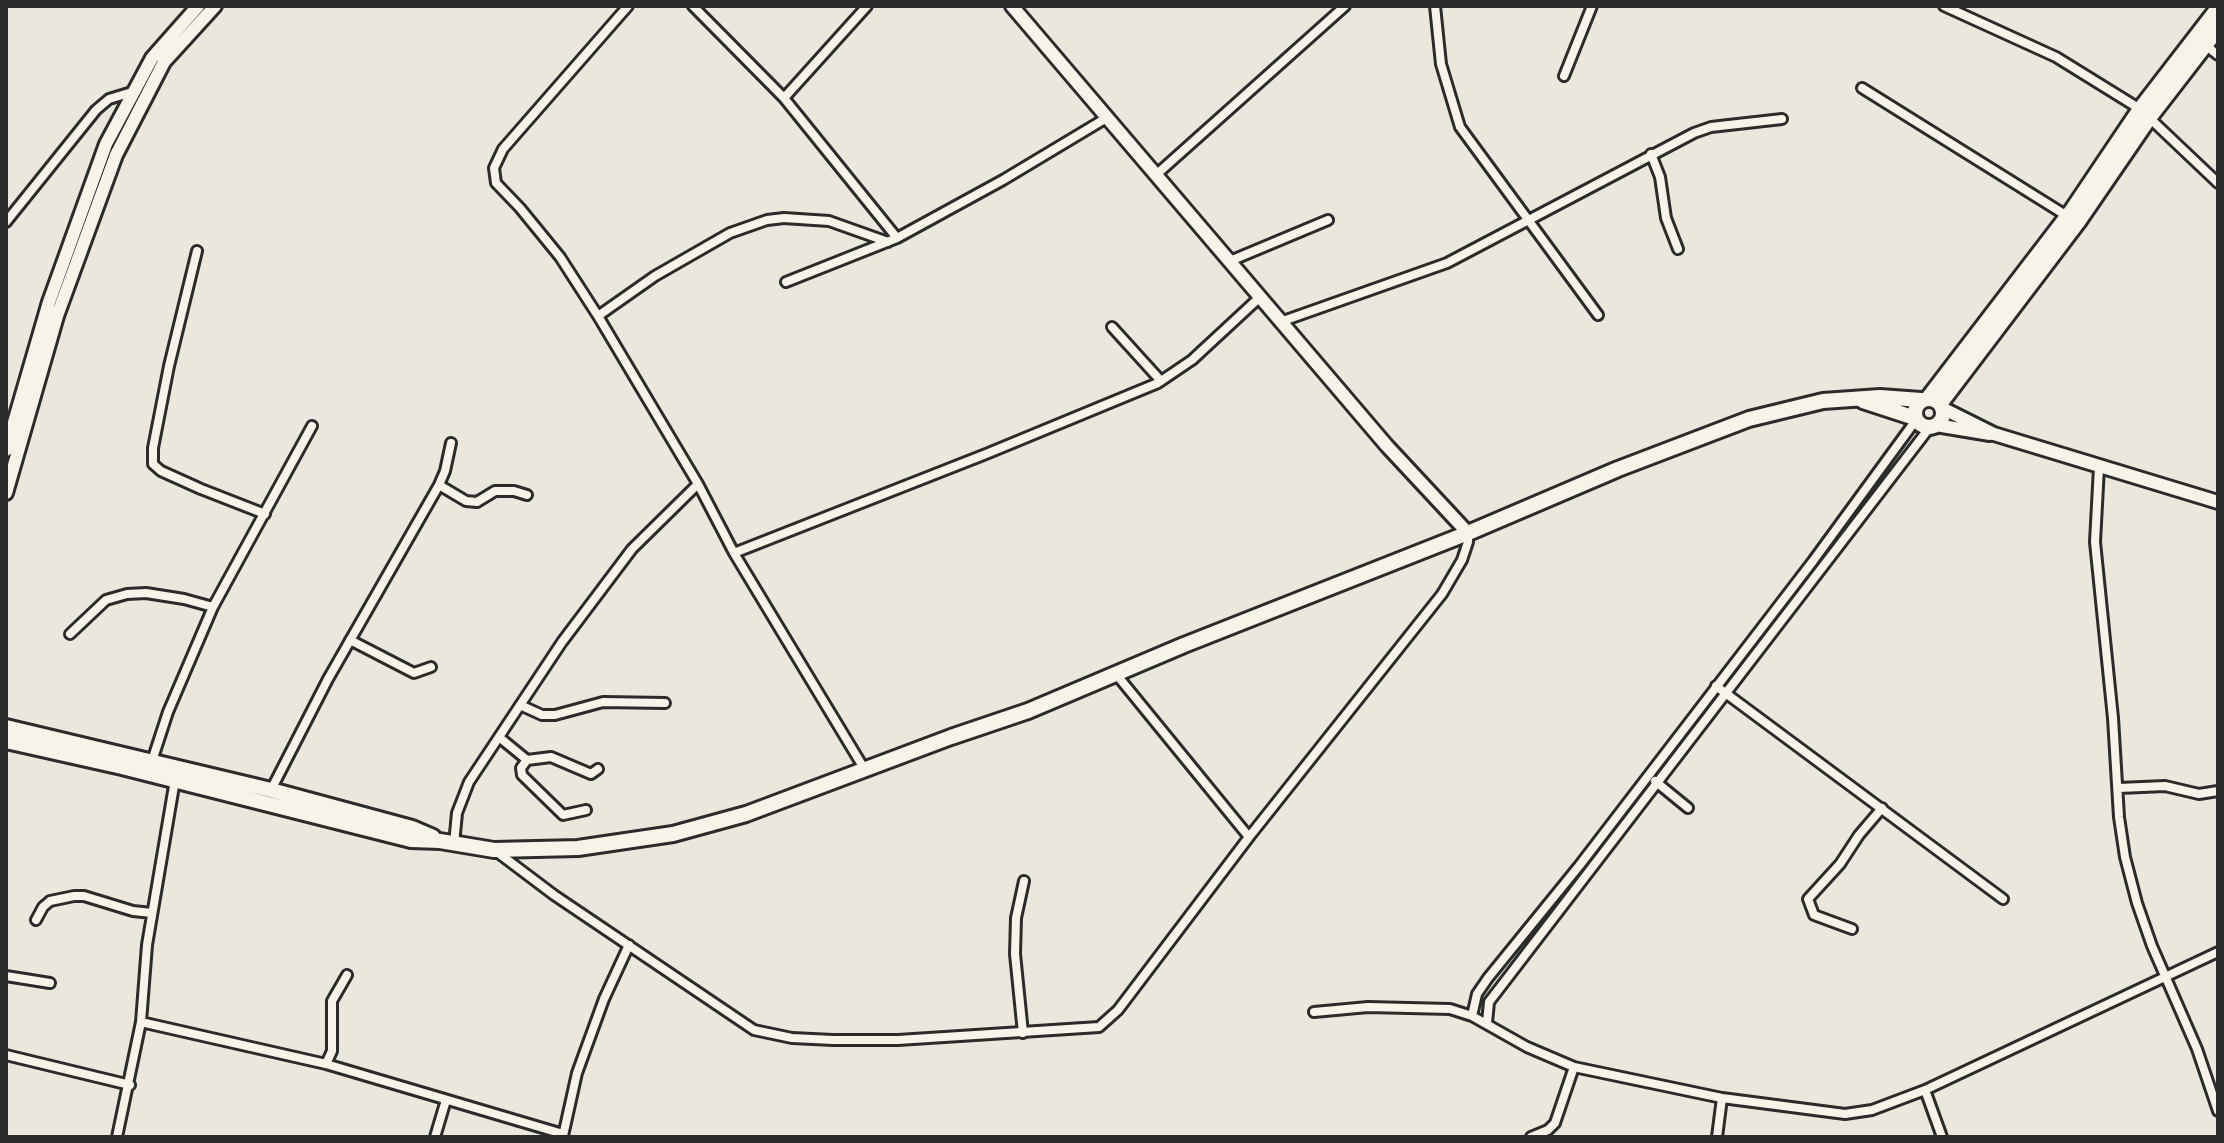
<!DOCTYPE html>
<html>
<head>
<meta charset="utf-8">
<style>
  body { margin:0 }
  #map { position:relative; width:2224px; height:1143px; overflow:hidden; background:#ebe7dd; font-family:"Patrick Hand",sans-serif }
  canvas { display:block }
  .frame { position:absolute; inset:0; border:8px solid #2b2b2b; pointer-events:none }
</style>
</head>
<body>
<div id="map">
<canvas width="2224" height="1143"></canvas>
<div class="frame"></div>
</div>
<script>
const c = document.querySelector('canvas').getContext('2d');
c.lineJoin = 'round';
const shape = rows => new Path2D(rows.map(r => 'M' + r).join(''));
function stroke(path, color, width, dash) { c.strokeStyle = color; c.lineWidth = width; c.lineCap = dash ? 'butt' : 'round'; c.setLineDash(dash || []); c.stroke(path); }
const street = shape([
  [628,6,503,149,494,168,496,183,520,208,560,257,598,316,698,484,734,553,865,770],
  [693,6,784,98,897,238],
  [1435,6,1441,64,1460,127,1598,315],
  [1944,6,2056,57,2140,109,2218,183],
  [2205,45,2218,55],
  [1564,76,1592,6],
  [1862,88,2067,216],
  [784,98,867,6],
  [1651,154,1660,177,1666,218,1678,249],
  [1157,174,1345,6],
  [6,222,96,110,109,99,132,92],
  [197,251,169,366,153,448,153,464,161,471,201,489,265,514],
  [1230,261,1328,220],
  [786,282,897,238,1003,180,1108,117],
  [598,316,655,276,730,233,767,220,784,218,829,221,888,242],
  [1283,321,1447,263,1694,133,1711,127,1782,119],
  [1112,327,1161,381],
  [2099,467,2095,542,2113,718,2119,817,2125,857,2137,903,2152,946,2197,1049,2218,1111],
  [439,485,466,501,477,502,495,491,514,491,527,495],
  [734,553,986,454,1158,383,1192,360,1260,297],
  [70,634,106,600,127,594,146,593,184,599,213,607],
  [350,640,414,673,431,667],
  [1116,674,1249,837],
  [1716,686,2003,899],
  [520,705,542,715,555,715,603,702,665,703],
  [499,737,527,760],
  [152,761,168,712,213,607,312,426],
  [1655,781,1688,808],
  [2119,788,2165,786,2199,794,2218,791],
  [271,790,328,679,439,485,445,471,451,443],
  [586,810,563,815,522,775,521,768,527,760,551,757,591,774,598,769],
  [454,844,457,813,469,782,562,642,632,549,698,484],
  [497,852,554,895,754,1030,792,1038,833,1040,898,1040,1099,1027,1118,1010,1249,837,1442,594,1462,560,1468,542,1468,533],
  [36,920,43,907,50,901,74,896,84,896,133,911,152,913],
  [1852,929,1814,915,1808,899,1840,864,1859,835,1882,808],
  [6,976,50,983],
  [1314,1012,1368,1007,1450,1009,1472,1016,1527,1047,1574,1067,1722,1098,1845,1114,1872,1110,1925,1090,2218,952],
  [1472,1016,1477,994,1488,978,1579,866,1813,561,1916,420],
  [141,1022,326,1064,563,1134],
  [1487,1023,1489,1002,1499,989,1930,427],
  [1023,1033,1015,954,1016,918,1024,881],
  [6,1055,130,1085],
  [326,1064,332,1051,332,1001,347,975],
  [1925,1090,1942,1137],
  [563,1136,577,1073,604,999,629,945],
  [117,1137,141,1022,147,945,175,780],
  [435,1137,446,1100],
  [1531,1137,1548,1130,1555,1123,1574,1067],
  [1717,1137,1722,1098]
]);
const secondary = shape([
  [1012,6,1387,446,1468,533],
  [1942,408,1994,434,2218,502],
  [1936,425,1990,434],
  [6,450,49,302,106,144,152,58,198,6],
  [6,493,57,316,116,155,164,62,215,6]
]);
const primary = shape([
  [1928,398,2072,210,2140,109,2218,8],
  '1915 413a14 14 0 1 1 28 0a14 14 0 1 1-28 0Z',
  [1863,401,1915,418],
  [1940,404,2078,222,2150,117,2218,29],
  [6,727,271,790,412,828,433,837],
  [6,741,122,767,411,840,440,841,494,850,578,848,673,834,746,814,951,737,1028,711,1184,645,1468,533,1618,469,1749,419,1823,401,1880,397,1921,400]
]);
stroke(street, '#2b2b2b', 14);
stroke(secondary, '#2b2b2b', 18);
stroke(primary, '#2b2b2b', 20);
stroke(street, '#f7f3e8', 8);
stroke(secondary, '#f7f3e8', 12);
stroke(primary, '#f7f3e8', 14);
</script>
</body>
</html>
